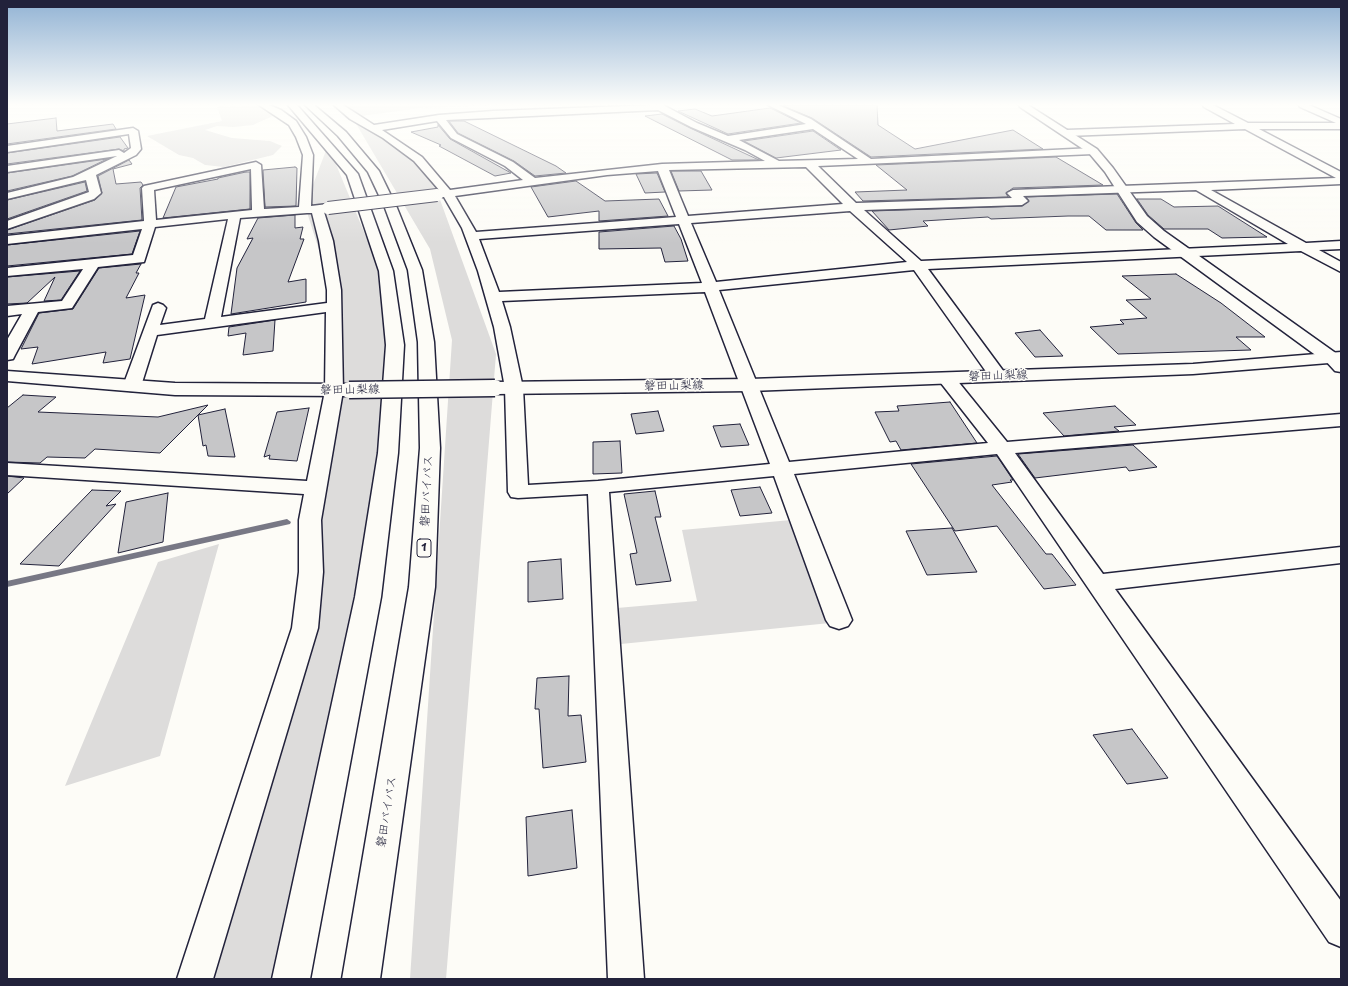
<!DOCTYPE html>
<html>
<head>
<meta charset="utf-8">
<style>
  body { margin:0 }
  #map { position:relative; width:1348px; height:986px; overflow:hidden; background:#fdfcf7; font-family:"Playpen Sans",sans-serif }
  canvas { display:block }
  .frame { position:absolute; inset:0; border:8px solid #22223b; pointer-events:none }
</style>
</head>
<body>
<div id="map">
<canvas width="1348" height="986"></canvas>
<div class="frame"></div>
</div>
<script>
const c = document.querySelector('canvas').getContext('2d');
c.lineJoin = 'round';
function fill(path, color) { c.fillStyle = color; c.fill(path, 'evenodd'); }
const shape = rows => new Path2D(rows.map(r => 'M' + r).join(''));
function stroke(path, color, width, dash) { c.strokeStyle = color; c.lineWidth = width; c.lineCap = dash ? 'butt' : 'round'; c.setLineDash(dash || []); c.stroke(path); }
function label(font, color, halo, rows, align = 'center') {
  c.font = font + ' "Playpen Sans","Klee One",sans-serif'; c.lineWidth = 3; c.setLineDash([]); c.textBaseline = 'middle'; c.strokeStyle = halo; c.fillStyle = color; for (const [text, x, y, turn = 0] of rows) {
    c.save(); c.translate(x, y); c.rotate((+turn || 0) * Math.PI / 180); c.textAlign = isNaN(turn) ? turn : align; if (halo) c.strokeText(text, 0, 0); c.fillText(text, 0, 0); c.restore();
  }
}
fill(shape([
  [338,105,493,105,421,108,346,118],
  [258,106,275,115,253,125,233,127,217,126,205,130,232,138,270,141,282,146,273,155,224,167,205,165,193,158,179,155,147,136,222,121,217,107],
  [355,122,402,147,434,183,496,354,446,979,410,979,452,340,430,249],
  [328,145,389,292,394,363,358,645,291,979,195,979,273,730,310,540,334,297,305,206],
  [791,520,830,623,621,644,617,608,697,601,682,530],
  [219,544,160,756,65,786,158,562]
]), '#dddcdb');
fill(shape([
  [287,519,291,522,290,524,7,587,7,581,287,519]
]), '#787885');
const building = shape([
  [790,105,877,105,878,125,915,149,1013,130,1043,149,871,157,812,118,783,106,790,105],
  [770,108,801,123,728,134,678,111,695,109,712,116,770,108],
  [662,114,690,128,759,160,732,160,645,116,662,114],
  [56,118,57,131,113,124,116,129,7,144,7,124,56,118],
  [449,121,464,121,556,166,566,173,535,176,514,161,458,133,449,121],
  [438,125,450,139,511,173,495,176,439,146,441,145,411,132,438,127,438,125],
  [813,131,841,150,776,158,744,141,813,131],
  [120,137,128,148,124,149,124,151,119,149,7,164,7,153,120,137],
  [1056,157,1103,185,1013,188,1006,193,1008,197,863,201,855,192,907,190,876,165,1056,157],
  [107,159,72,176,7,191,7,173,107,159],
  [129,160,132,164,113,169,116,184,141,182,143,185,140,188,142,220,7,234,7,230,95,200,102,193,98,176,129,160],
  [295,167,297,168,296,206,265,207,263,170,295,167],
  [671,171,701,171,712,190,679,191,671,171],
  [246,172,250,172,250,209,163,218,176,187,218,179,218,178,246,172],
  [657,173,665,192,645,193,636,174,657,173],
  [576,181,605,201,659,199,668,216,599,221,599,211,548,217,531,187,576,181],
  [85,182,87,191,7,219,7,200,85,182],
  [1117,194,1136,223,1143,230,1106,230,1089,216,1068,216,991,219,988,217,923,221,928,226,889,230,872,211,1022,206,1029,201,1026,197,1117,194],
  [1137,199,1161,199,1174,207,1218,206,1267,237,1222,238,1208,229,1164,229,1148,215,1137,199],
  [295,215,295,228,303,227,300,239,304,239,288,282,306,279,306,302,231,314,237,268,253,238,247,239,258,218,295,215],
  [674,226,681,239,688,261,665,262,661,248,599,249,599,232,674,226],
  [140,231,132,254,7,266,7,245,140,231],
  [141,264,136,273,139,273,126,298,145,295,130,359,103,363,106,352,32,364,38,347,21,349,39,313,73,309,99,268,141,264],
  [80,271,61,300,44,301,55,277,27,303,7,304,7,277,80,271],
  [1176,274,1221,303,1265,337,1236,337,1251,350,1118,354,1090,327,1124,324,1120,320,1147,318,1126,300,1151,299,1122,276,1176,274],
  [275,320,273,351,243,355,246,333,228,336,229,327,275,320],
  [1040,330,1063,356,1035,357,1015,333,1040,330],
  [23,395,56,397,38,412,158,417,208,405,160,453,95,449,85,458,47,457,40,463,7,462,7,408,23,395],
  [950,402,977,443,901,450,896,441,890,442,875,412,899,411,897,406,950,402],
  [1115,406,1136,425,1114,427,1119,431,1064,436,1043,413,1115,406],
  [309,408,297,461,269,459,270,455,264,457,277,412,309,408],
  [225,409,235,457,208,456,206,445,203,446,198,415,225,409],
  [658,411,664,431,636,434,631,414,658,411],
  [740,424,749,445,721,447,713,426,740,424],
  [620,441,622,473,593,474,593,442,620,441],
  [1133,445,1157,467,1129,471,1126,467,1035,478,1018,454,1133,445],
  [997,456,1013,480,1010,480,1012,482,992,485,1046,554,1052,554,1076,585,1044,589,997,526,955,531,911,464,997,456],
  [7,476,24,478,7,494,7,476],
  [760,487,772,513,740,516,731,490,760,487],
  [92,490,121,491,106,506,116,504,59,566,20,564,92,490],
  [655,491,661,517,655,517,671,581,636,585,630,554,637,553,624,494,655,491],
  [168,493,163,542,118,553,126,502,168,493],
  [952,528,977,572,927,575,906,531,952,528],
  [561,559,563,599,528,602,528,562,561,559],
  [569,676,568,716,581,715,586,762,543,768,539,709,535,709,537,678,569,676],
  [1132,729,1168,778,1127,784,1093,735,1132,729],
  [572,810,577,868,528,876,526,817,572,810]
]);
fill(building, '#c6c6c8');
stroke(building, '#22223b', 1);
const minor = shape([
  [259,105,269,105,281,110,296,121,306,137,313,155,311,206,328,204,334,208,332,211,324,212,333,241,341,290,343,391,321,520,323,572,318,628,213,979,177,979,292,628,299,572,299,520,304,494,7,475,7,463,307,481,325,391,326,312,157,335,141,386,138,390,132,391,126,390,123,386,153,305,158,303,163,305,166,308,160,325,205,319,228,219,155,227,144,262,98,267,72,308,38,312,15,355,13,359,7,360,7,340,22,314,7,316,7,306,62,301,83,269,7,276,7,268,133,255,142,229,7,244,7,236,144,221,142,188,144,186,256,162,261,165,264,209,299,207,303,155,296,137,289,125,259,105],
  [251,169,252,210,156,220,154,190,251,169],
  [307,213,312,213,319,241,327,290,327,303,221,317,240,218,307,213],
  [334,105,343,105,374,125,439,115,493,111,656,105,663,105,697,123,728,136,806,124,768,105,778,105,811,119,871,159,1093,148,1098,151,1093,154,818,166,856,203,1012,198,1007,193,1013,190,1336,178,1245,129,1067,136,1062,133,1067,130,1235,124,1204,107,1203,105,1213,105,1248,123,1336,123,1300,107,1299,105,1309,105,1341,119,1341,129,1259,129,1341,172,1341,184,1211,190,1306,243,1341,241,1341,249,1319,250,1341,262,1341,272,1301,251,928,269,1007,376,1004,380,998,381,992,380,914,270,719,290,789,462,988,443,937,378,940,374,946,373,952,374,1007,442,1341,414,1341,426,1015,453,1103,574,1341,547,1341,563,1115,589,1341,901,1341,947,1329,942,997,454,794,474,852,620,848,626,839,629,830,626,826,620,774,476,609,492,644,979,608,979,588,494,518,498,511,497,508,492,505,388,494,327,478,271,462,228,444,197,433,197,431,195,433,193,440,191,414,161,383,138,350,119,334,105],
  [658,110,691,127,745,150,765,161,662,164,535,178,513,162,457,134,446,120,658,110],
  [437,121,451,138,505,166,523,180,450,190,422,157,382,130,437,121],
  [813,129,858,159,779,161,739,140,813,129],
  [806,167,843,204,688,216,669,170,806,167],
  [658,171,676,217,476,232,455,196,607,175,658,171],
  [1196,190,1288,244,921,261,864,210,1022,205,1028,201,1023,196,1196,190],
  [850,211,907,262,716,282,691,223,850,211],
  [679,224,702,283,499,292,479,239,679,224],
  [705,292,770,464,598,481,528,485,523,388,510,327,502,301,705,292],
  [133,128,138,131,141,149,136,155,96,175,101,193,94,199,7,229,7,221,89,192,86,180,7,199,7,193,73,177,117,156,7,172,7,166,119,150,124,153,131,148,129,134,7,152,7,146,133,128],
  [1331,353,1341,358,1341,372,1335,371,1323,358,1325,354,1331,353]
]);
const tertiary = shape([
  [1019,105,1028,105,1097,149,1113,168,1147,216,1164,231,1337,354,1340,358,1337,362,1331,363,1325,362,1154,237,1137,222,1105,172,1089,153,1020,107,1019,105]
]);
const secondary = shape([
  [1341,352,1341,362,1193,374,750,391,495,394,488,392,486,388,488,384,495,382,750,379,1193,364,1341,352],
  [7,371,175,383,349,384,356,386,358,390,356,394,349,396,175,395,7,381,7,371]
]);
const trunk = shape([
  [288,105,297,105,358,174,393,271,404,345,398,453,381,597,310,979,272,979,355,597,378,453,386,345,379,271,347,175,288,105],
  [305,105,314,105,346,132,379,171,397,208,422,270,434,342,440,448,435,587,380,979,342,979,409,587,420,448,418,342,408,270,385,208,368,172,338,136,305,105]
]);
stroke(minor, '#22223b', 3);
stroke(tertiary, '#22223b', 3);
stroke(secondary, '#22223b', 3);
stroke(trunk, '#22223b', 3);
fill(minor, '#fdfcf7');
fill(tertiary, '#fdfcf7');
fill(secondary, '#fdfcf7');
fill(trunk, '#fdfcf7');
const minorBridge = shape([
  [328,208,437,195]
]);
const secondaryBridge = shape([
  [349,390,495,388]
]);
stroke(minorBridge, '#22223b', 14, []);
stroke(secondaryBridge, '#22223b', 19, []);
stroke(minorBridge, '#fdfcf7', 12);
stroke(secondaryBridge, '#fdfcf7', 16);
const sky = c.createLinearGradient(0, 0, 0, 243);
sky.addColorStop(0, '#92b3d4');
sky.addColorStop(0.43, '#fefefb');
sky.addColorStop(1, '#fefefb00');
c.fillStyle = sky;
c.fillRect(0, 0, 1348, 243);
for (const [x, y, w] of [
  [424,548,14]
]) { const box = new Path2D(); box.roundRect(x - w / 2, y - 9, w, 18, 3); c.fillStyle = '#fdfcf7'; c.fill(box); stroke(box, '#22223b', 1); }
label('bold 11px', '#22223b', null, [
  ["1",424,548]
]);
label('12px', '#22223b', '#fdfcf7', [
  ["磐田山梨線",998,376,-2],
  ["磐田山梨線",674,386,-1],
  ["磐田山梨線",350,390,-1],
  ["磐田バイパス",427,491,-87],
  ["磐田バイパス",387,812,-81]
]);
</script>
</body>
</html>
